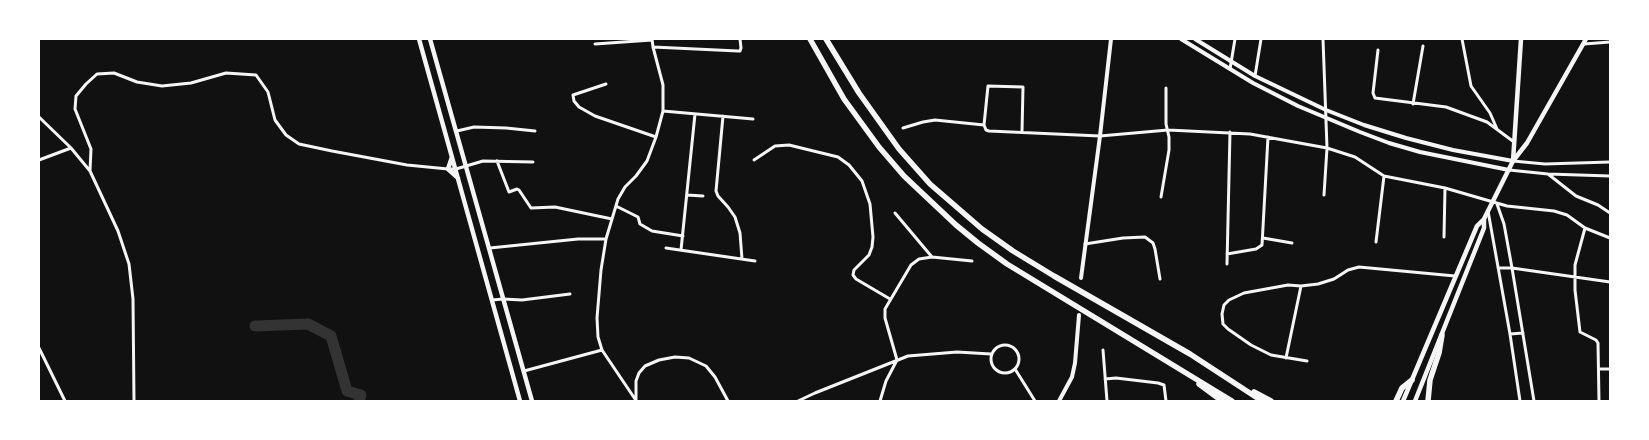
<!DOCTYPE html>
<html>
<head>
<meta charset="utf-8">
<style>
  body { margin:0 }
  #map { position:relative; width:1649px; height:440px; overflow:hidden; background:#111; font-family:"Fira Sans Condensed",sans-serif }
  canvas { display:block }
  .frame { position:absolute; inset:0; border:40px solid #fff; pointer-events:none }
</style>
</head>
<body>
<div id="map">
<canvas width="1649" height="440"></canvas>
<div class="frame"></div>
</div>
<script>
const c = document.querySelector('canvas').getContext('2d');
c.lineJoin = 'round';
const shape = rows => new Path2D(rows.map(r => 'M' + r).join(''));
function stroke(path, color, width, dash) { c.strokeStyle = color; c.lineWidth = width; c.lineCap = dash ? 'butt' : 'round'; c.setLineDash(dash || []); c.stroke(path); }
stroke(shape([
  [255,326,308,324,331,336,347,391,361,395,359,401]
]), '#333', 11);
stroke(shape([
  [1323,39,1327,148,1324,195],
  [1462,39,1471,86,1490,113,1497,129],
  [595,44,652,40],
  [1584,44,1610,42],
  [653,47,738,51,740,51,741,48,740,39],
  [1378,50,1373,93,1375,98,1446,107,1487,122,1514,142],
  [1230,69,1235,39],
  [1255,76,1261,39],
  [606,84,573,95,574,101,579,107,595,116,656,137],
  [1413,104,1423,46],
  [663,111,753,119],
  [723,116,716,191,718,196,728,207,735,217,740,233,742,259],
  [39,117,71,148,90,171,118,231,129,264,133,299,134,401],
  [903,128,923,122,935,120,984,125],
  [457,131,474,127,506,128,535,131],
  [1022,132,1023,87,988,86,984,125,986,130,989,131,1100,136,1168,130,1250,134,1327,148,1355,157,1384,176,1445,188,1507,206,1554,211,1567,215,1585,228,1610,238],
  [39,160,71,148],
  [754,160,775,146,789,145,838,157,849,165,862,181,870,204,873,237,872,247,869,255,854,270,853,275,856,279,890,299],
  [497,161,509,192,517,189,519,190,531,208,555,207,612,219],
  [1513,161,1545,164,1610,162],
  [1509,170,1548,174,1610,176],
  [90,171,91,149,75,109,76,96,86,84,97,74,114,73,137,82,162,86,191,83,226,73,256,75,268,92,275,120,286,135,299,144,332,151,407,165,448,169,456,169,483,161,533,162],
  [1548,174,1576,196,1598,205,1610,213],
  [687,195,703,196],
  [1161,197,1169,150,1169,137,1166,124,1166,88],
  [1497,204,1504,224,1512,268,1534,401],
  [616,206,638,217,640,224,652,231,683,236],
  [1488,211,1510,334,1520,401],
  [895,213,932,257],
  [1585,228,1575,265,1575,290,1580,332,1596,340,1598,343,1599,401],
  [1444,237,1445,188],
  [1263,238,1292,243],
  [1376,242,1384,176],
  [1085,244,1123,238,1145,237,1153,243,1155,249,1160,279],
  [490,248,578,239,606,239],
  [666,248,755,261],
  [681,250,695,114],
  [1227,254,1256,249,1262,245,1268,137],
  [1227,264,1230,132],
  [1498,268,1512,268,1610,282],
  [492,300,503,299,522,300,570,294],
  [1510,334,1523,333],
  '991 359a14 14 0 1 1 28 0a14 14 0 1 1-28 0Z',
  [39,348,65,401],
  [1103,350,1107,401],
  [1286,358,1301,286],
  [1307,361,1271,355,1251,345,1228,329,1223,324,1222,314,1224,305,1229,300,1244,293,1288,285,1301,286,1318,284,1334,279,1348,270,1359,267,1455,276],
  [1015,369,1035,401],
  [1599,369,1610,369],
  [524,371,602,350],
  [1105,379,1116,378,1158,383,1164,385,1166,401],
  [635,399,602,350,598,337,597,318,601,270,606,239,618,199,625,187,636,176,647,161,656,137,663,111,663,85,653,47,652,39],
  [636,401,636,381,639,373,645,366,659,360,675,357,689,358,706,366,715,377,728,401],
  [798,401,815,393,908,356,957,352,991,354],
  [880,401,886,381,897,360,885,318,885,309,911,265,919,259,932,257,972,261]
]), '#f5f5f5', 3);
stroke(shape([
  [1181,39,1253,83,1298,106,1360,132,1389,143,1420,152,1509,170],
  [1195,39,1255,76,1326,110,1364,125,1406,138,1453,150,1513,161],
  [1081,278,1100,136,1111,39],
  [1059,401,1072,377,1075,363,1079,315]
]), '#f5f5f5', 4);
stroke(shape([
  [419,39,520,401],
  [430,39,532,401],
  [452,157,448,169,458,178],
  [1513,161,1521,39],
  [1403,401,1477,226,1484,219],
  [1415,401,1484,228,1484,219,1513,161,1527,143,1586,39]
]), '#f5f5f5', 4.5);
stroke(shape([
  [810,39,844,99,879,147,904,176,956,225,978,243,1007,264,1232,401],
  [826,39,859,93,899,149,930,184,982,229,1013,251,1054,276,1190,354,1262,401],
  [1199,384,1222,401],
  [1254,392,1271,401],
  [1396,401,1402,388,1412,380],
  [1428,401,1430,380,1439,353,1442,335]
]), '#f5f5f5', 5.5);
</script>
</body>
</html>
